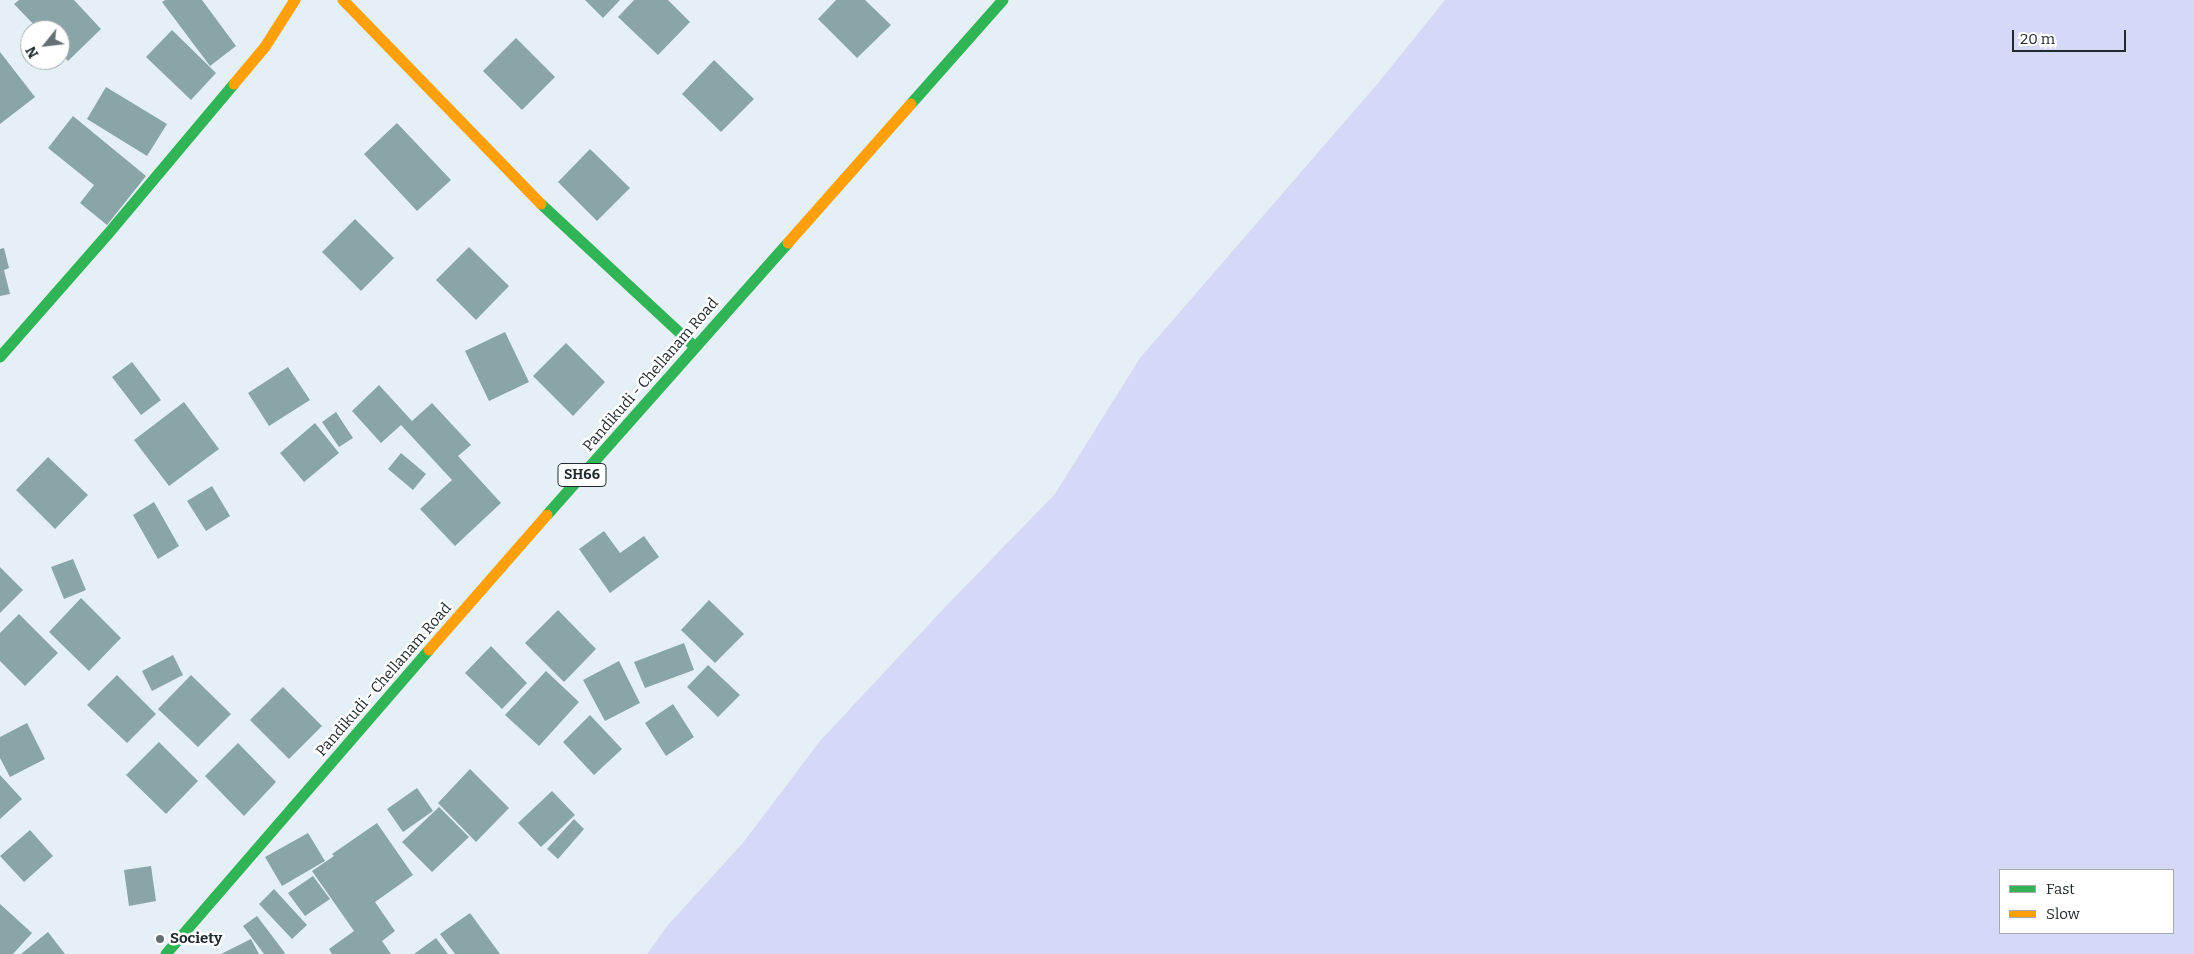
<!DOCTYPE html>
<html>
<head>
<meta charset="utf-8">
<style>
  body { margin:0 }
  #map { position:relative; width:2194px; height:954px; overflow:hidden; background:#e4f0f5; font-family:Bitter,serif }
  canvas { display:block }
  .legend { position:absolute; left:1999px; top:869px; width:175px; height:65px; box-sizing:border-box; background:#fff; border:1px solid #a6aaac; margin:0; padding:6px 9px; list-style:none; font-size:15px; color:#202b30 }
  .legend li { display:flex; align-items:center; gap:10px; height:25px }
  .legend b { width:25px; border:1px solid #a6aaac }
  .north { position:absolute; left:20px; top:20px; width:50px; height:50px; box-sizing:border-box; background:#fff; border:1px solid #a6aaac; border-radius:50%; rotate:241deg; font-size:14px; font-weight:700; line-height:20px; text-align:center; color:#202b30 }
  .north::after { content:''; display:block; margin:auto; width:18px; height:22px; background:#657075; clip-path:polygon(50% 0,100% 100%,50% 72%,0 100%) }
  .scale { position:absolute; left:2012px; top:30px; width:114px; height:22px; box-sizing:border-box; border:2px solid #202b30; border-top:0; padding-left:6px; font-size:15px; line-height:18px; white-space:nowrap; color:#202b30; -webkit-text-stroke:4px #fff; paint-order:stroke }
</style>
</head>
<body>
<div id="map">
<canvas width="2194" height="954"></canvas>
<ul class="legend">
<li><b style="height:6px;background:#30b455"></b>Fast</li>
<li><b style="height:6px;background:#ff9f0a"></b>Slow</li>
</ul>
<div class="north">N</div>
<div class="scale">20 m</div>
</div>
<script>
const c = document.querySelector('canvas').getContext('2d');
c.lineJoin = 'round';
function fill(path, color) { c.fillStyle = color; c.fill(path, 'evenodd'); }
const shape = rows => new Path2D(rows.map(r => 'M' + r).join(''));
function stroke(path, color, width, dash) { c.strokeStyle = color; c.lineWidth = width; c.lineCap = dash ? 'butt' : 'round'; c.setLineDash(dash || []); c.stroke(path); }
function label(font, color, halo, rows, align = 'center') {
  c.font = font + ' Bitter,serif'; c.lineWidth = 5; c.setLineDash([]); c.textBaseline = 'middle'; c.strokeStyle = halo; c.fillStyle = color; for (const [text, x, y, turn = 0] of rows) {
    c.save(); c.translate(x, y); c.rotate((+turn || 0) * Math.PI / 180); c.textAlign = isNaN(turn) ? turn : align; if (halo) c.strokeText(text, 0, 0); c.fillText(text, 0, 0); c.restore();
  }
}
fill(shape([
  [1445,0,2194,0,2194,954,647,954,668,925,742,844,820,741,947,605,1055,494,1140,358,1379,82],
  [2000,870,2173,870,2173,933,2000,933]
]), '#d5d8f6');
fill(shape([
  [19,0,74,0,101,29,68,61,60,52,60,30,39,30,14,4],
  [165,0,202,0,236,46,210,66,162,2],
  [585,0,620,0,603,18],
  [634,0,668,0,690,22,658,55,618,17],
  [836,0,865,0,891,25,857,58,818,19],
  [172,30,216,73,191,100,146,57],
  [516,38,555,77,522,110,483,71],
  [0,52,35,97,0,124],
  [714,60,754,99,721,132,682,94],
  [106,87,167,124,147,156,87,119],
  [73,116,146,176,107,225,80,203,94,185,48,148],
  [397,123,451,180,417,211,364,154],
  [590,149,630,188,597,221,558,182],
  [355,219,394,258,361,291,322,252],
  [469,247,509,286,476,320,436,280],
  [4,248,9,268,4,270,10,294,0,296,0,249],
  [505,332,529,382,489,401,465,351],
  [566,343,605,382,573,416,533,376],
  [132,362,161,400,141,415,112,377],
  [288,367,310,400,269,426,248,393],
  [379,385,412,421,432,403,471,445,458,456,501,503,455,546,420,509,452,480,401,425,381,443,352,411],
  [184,402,219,449,169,486,134,440],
  [336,412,353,438,339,447,322,422],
  [315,423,339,453,304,482,280,453],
  [401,453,426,474,413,490,388,469],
  [48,457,88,495,55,529,16,490],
  [212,486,230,516,206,531,187,501],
  [154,502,179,546,158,559,133,515],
  [604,531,620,553,644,536,659,557,610,593,579,549],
  [73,559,86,590,64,599,51,567],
  [0,567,23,590,0,613],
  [81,598,121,638,89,671,49,632],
  [709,600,744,634,715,663,681,630],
  [558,610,596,649,564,682,525,643],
  [19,614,58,653,25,686,0,661,0,633],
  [684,643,694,670,645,688,634,662],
  [491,646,527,683,502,709,465,673],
  [173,655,183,675,152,691,142,671],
  [619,661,640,703,605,721,583,680],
  [708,665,740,695,718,717,687,687],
  [546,671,579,702,539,746,505,715],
  [117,675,156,714,127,743,87,705],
  [191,675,231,714,198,747,158,709],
  [283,687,322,726,289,759,250,720],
  [673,704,694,737,666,756,645,723],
  [590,715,622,749,594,775,563,742],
  [27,723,45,759,10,777,0,758,0,737],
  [159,742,198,781,166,814,126,775],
  [238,743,276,782,244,816,205,776],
  [470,769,509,808,476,842,438,803],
  [0,775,22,799,0,819],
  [417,788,433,811,403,832,387,809],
  [552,791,575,815,541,847,518,823],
  [439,807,469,837,432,872,402,842],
  [574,819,584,829,558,859,547,849],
  [377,823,413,875,375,902,395,931,382,941,391,954,332,954,329,949,354,931,312,871,334,856,332,854],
  [30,830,53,856,24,882,0,856],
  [308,833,325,861,282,886,265,857],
  [151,866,156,901,129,906,124,870],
  [313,876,330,899,305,916,288,893],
  [274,889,307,925,292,939,259,904],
  [0,904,32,933,13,954,0,954],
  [470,913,500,954,455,954,440,934],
  [257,916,285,953,284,954,264,954,243,926],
  [48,932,65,954,21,954],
  [436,938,448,954,414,954],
  [251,939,259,954,221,954]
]), '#89a5a7');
stroke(shape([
  [911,104,1003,0],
  [541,204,695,347],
  [0,357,108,234,234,84],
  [547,515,788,243],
  [166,954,429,650]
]), '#30b455', 11);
stroke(shape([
  [343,0,541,204],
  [234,84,265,47,295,0],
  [788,243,911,104],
  [429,650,547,515]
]), '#ff9f0a', 11);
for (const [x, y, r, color] of [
  [160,939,5,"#657075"]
]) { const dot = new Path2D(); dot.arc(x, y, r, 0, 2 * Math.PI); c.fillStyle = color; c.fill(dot); stroke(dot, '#fff', 2); }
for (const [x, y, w] of [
  [582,475,48]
]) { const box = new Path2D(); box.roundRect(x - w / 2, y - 11.5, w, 23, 4); c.fillStyle = '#fff'; c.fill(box); stroke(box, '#202b30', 1); }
label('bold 14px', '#202b30', null, [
  ["SH66",582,475]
]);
label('15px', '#202b30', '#fff', [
  ["Pandikudi - Chellanam Road",651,375,-49],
  ["Pandikudi - Chellanam Road",384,680,-49]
]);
label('bold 15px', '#202b30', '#fff', [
  ["Society",170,939]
], 'left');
</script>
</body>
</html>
